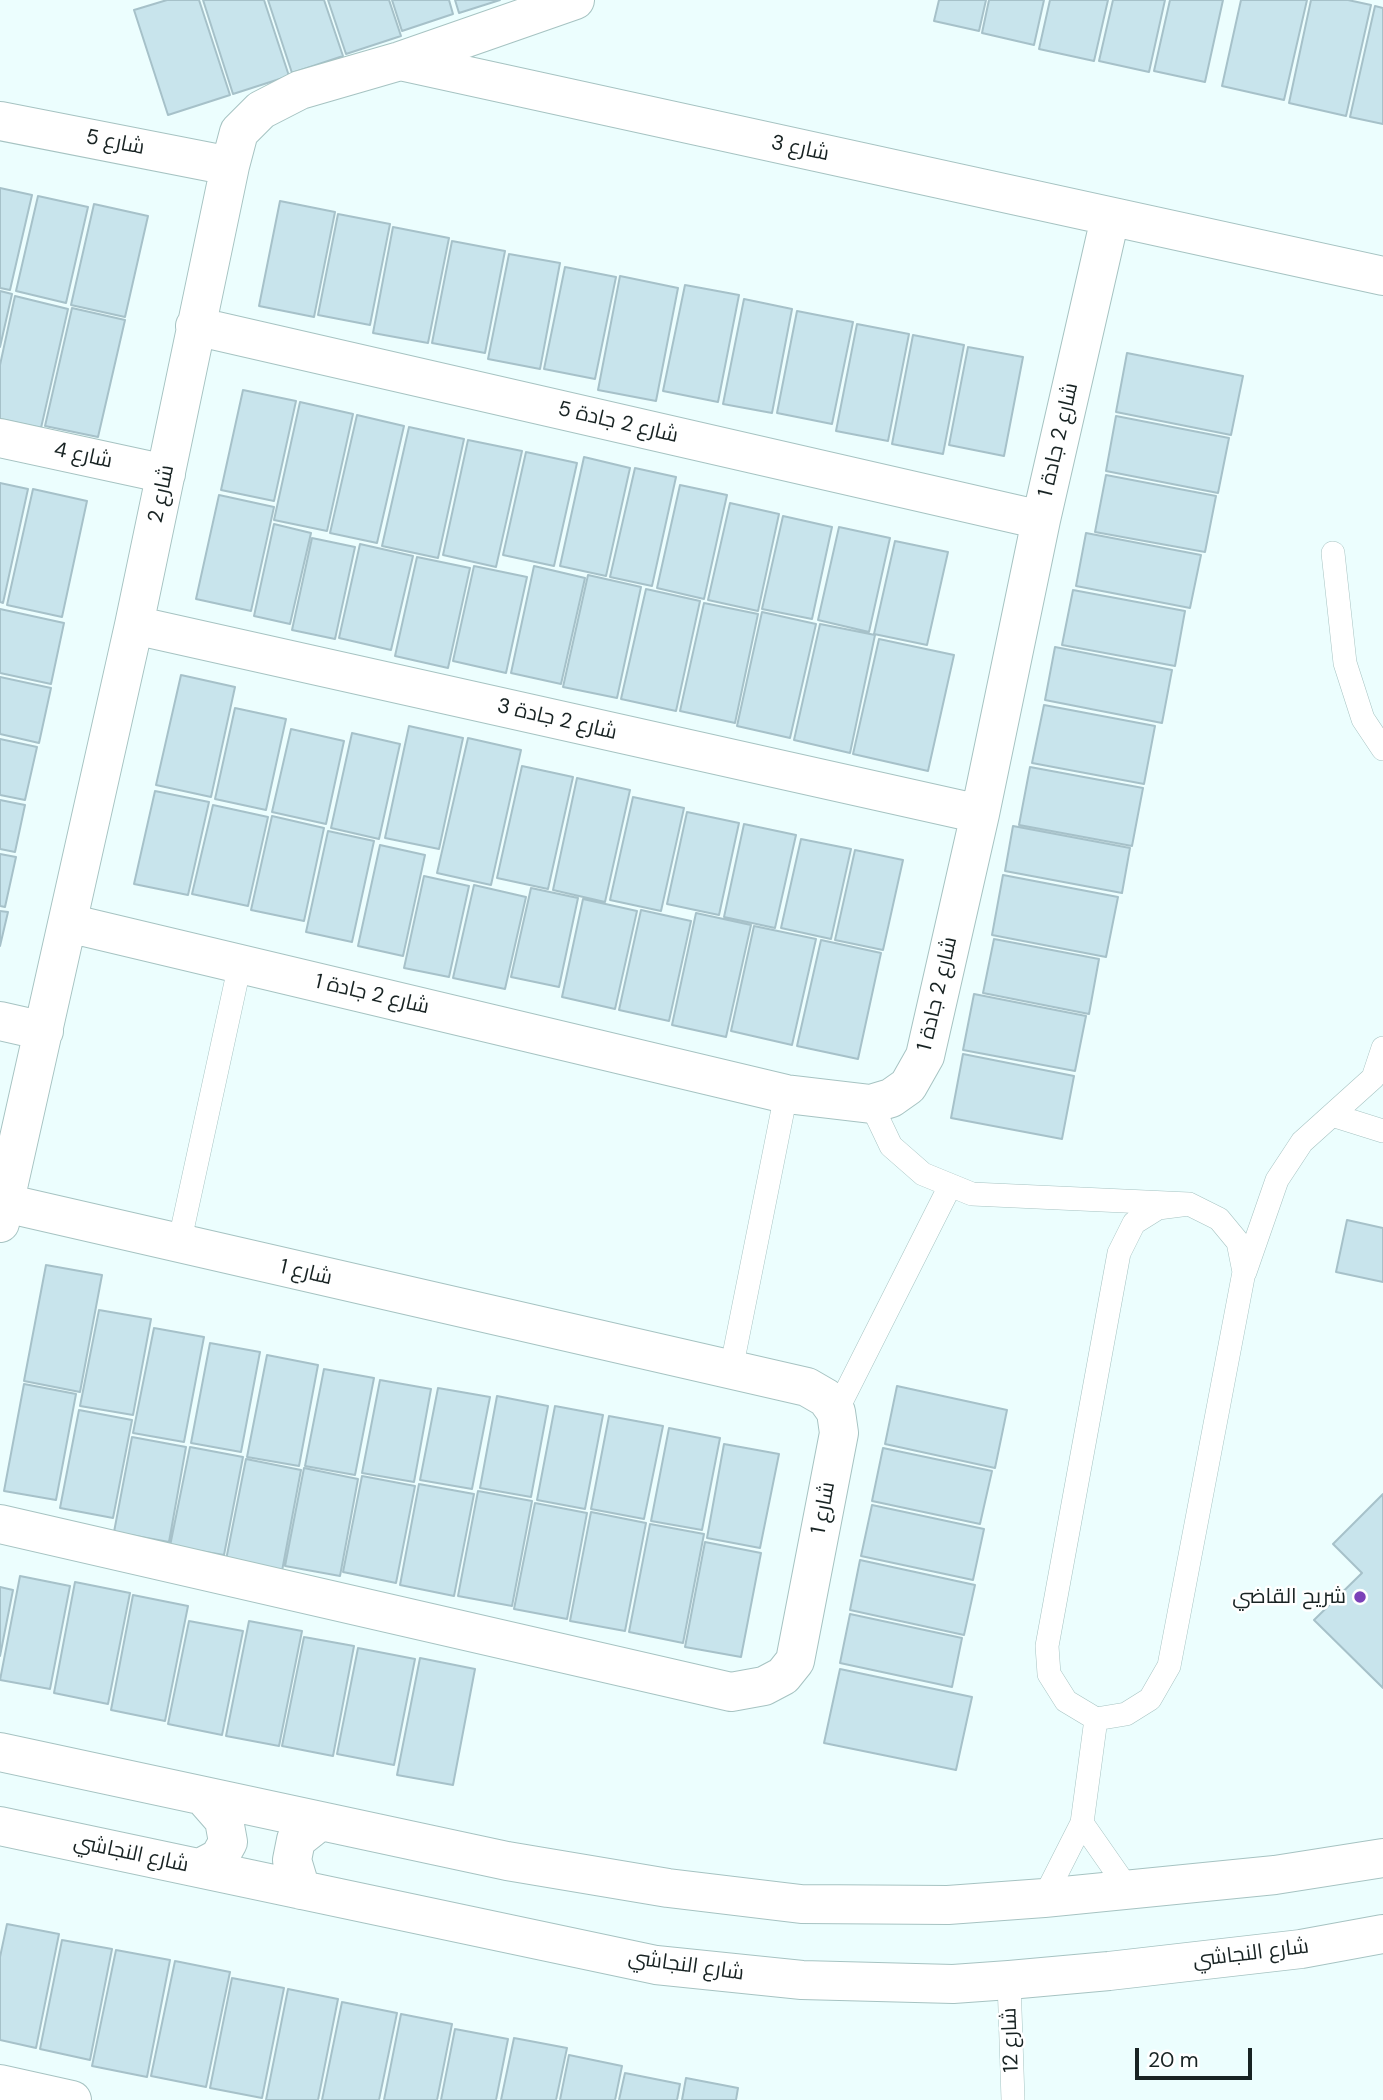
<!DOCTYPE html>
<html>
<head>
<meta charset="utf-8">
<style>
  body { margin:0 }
  #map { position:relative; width:1383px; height:2100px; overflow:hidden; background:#ecfefe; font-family:"DM Sans",sans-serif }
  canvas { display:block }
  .scale { position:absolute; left:1135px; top:2048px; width:117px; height:32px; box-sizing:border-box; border:4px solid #182323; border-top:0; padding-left:9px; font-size:21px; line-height:24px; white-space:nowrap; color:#182323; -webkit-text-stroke:5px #fff; paint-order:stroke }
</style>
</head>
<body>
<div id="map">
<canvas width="1383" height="2100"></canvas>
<div class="scale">20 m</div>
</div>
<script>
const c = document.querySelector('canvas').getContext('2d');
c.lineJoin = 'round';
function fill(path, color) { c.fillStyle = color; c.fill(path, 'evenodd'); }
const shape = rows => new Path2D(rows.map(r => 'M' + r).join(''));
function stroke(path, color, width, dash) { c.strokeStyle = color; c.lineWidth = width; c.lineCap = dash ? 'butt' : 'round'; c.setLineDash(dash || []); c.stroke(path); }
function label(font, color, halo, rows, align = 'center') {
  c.font = font + ' "DM Sans",Cairo,sans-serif'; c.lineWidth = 5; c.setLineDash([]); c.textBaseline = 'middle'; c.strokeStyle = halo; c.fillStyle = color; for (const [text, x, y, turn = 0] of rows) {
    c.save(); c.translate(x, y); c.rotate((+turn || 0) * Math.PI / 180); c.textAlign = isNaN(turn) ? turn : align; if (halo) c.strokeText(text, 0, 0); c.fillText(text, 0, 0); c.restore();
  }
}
const building = shape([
  [167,0,199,0,230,95,168,115,134,10,167,0],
  [203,0,264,0,289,76,233,94,203,0],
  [268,0,324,0,343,56,292,73,268,0],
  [328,0,389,0,401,36,346,54,328,0],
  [392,0,449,0,453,14,402,31,392,0],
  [455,0,500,0,459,13,455,0],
  [939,0,986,0,979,31,934,21,939,0],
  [989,0,1044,0,1034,45,982,33,989,0],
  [1050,0,1108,0,1094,61,1039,49,1050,0],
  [1113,0,1165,0,1149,72,1099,61,1113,0],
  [1170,0,1223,0,1205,82,1154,71,1170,0],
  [1241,0,1307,0,1284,100,1222,86,1241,0],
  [1311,0,1348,0,1371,5,1346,116,1289,103,1311,0],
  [1375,6,1383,8,1383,124,1350,117,1375,6],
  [0,188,32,195,10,290,0,288,0,188],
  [38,196,88,207,66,303,16,291,38,196],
  [280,201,335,212,314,317,259,306,280,201],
  [94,204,148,216,125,317,71,305,94,204],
  [338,214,390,224,370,325,318,315,338,214],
  [393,227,449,238,428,343,373,333,393,227],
  [452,241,505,251,485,353,432,343,452,241],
  [509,254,560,263,540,369,488,359,509,254],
  [565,267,616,277,595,379,544,369,565,267],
  [620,276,678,288,656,401,598,390,620,276],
  [685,285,739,295,718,402,663,391,685,285],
  [0,291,12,294,0,347,0,291],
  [15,296,68,309,41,428,0,419,0,365,15,296],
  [744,299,792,309,772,413,723,404,744,299],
  [72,308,125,320,98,437,45,426,72,308],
  [797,311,853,322,832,424,777,413,797,311],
  [857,324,909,334,888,441,836,431,857,324],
  [913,335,964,345,943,454,892,444,913,335],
  [968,347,1023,357,1004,456,949,445,968,347],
  [1127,353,1243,376,1231,435,1116,412,1127,353],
  [243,390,296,401,274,501,221,490,243,390],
  [300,402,353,414,327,531,274,520,300,402],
  [357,415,404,426,377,543,330,533,357,415],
  [1116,416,1229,438,1218,493,1106,471,1116,416],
  [409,427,464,439,438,558,382,546,409,427],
  [468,440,522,451,496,567,443,555,468,440],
  [526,452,577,463,554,566,503,555,526,452],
  [584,457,630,468,606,576,560,566,584,457],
  [635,468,676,477,652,586,610,577,635,468],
  [1106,475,1216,496,1205,552,1095,532,1106,475],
  [0,483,28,489,3,603,0,602,0,483],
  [680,485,727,495,704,599,657,588,680,485],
  [33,489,87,501,62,617,7,605,33,489],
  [219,495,274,507,251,611,196,599,219,495],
  [730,503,779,514,758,611,708,600,730,503],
  [783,516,832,527,812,619,762,609,783,516],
  [274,524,311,533,290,624,254,616,274,524],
  [839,527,890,538,869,632,818,620,839,527],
  [1086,533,1201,555,1190,608,1076,586,1086,533],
  [312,538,355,547,335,639,292,630,312,538],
  [895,541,948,552,927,645,874,634,895,541],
  [360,544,413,556,391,650,339,638,360,544],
  [417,557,470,568,448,668,395,656,417,557],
  [474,566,527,577,506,673,453,661,474,566],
  [534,566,585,578,561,684,511,673,534,566],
  [588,575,641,587,617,698,563,687,588,575],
  [646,589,700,601,676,711,621,699,646,589],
  [1073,590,1185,611,1175,666,1062,645,1073,590],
  [704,603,758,614,735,723,680,711,704,603],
  [0,609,64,623,51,684,0,673,0,609],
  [762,612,816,624,790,738,737,726,762,612],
  [820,624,875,635,850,753,794,740,820,624],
  [879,639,954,655,928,771,853,754,879,639],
  [1055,647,1172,670,1162,723,1045,700,1055,647],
  [181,675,235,687,211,797,156,785,181,675],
  [0,677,51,688,39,743,0,734,0,677],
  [1044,705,1155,726,1144,784,1032,763,1044,705],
  [235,708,286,719,266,810,215,799,235,708],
  [409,726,463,738,439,849,385,838,409,726],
  [291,729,344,741,326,824,272,812,291,729],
  [352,733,400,744,379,839,331,828,352,733],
  [468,738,521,750,491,885,437,873,468,738],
  [0,739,37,747,25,800,0,795,0,739],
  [522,766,573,777,548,889,497,878,522,766],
  [1030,767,1143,788,1132,846,1019,825,1030,767],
  [577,778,630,790,605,902,553,890,577,778],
  [155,791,209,802,188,895,134,884,155,791],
  [633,797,684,808,661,911,610,900,633,797],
  [0,800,25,805,15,852,0,849,0,800],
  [213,805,268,817,248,906,192,894,213,805],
  [687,812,739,823,719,915,667,904,687,812],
  [272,816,324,828,304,921,251,910,272,816],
  [744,824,796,835,775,928,724,917,744,824],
  [1013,826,1130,848,1122,893,1005,871,1013,826],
  [328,831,374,841,352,942,306,932,328,831],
  [801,839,851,849,831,939,781,928,801,839],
  [380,845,425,855,403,956,358,946,380,845],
  [855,850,903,860,883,950,835,940,855,850],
  [0,854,16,857,5,907,0,906,0,854],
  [1003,875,1118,897,1106,957,992,935,1003,875],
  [424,876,469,886,449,977,404,968,424,876],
  [474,885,526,897,505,989,453,978,474,885],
  [531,888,578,898,559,987,511,977,531,888],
  [583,899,637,911,615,1009,562,997,583,899],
  [641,910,691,921,669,1021,619,1010,641,910],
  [0,911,8,912,0,946,0,911],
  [696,913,751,925,726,1037,672,1025,696,913],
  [754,926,816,939,792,1045,731,1031,754,926],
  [994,939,1099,959,1089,1014,983,993,994,939],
  [821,940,881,953,858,1059,797,1046,821,940],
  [974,994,1086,1016,1075,1071,963,1050,974,994],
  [963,1054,1074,1076,1062,1139,951,1118,963,1054],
  [1347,1220,1383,1228,1383,1282,1336,1272,1347,1220],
  [46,1265,102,1275,80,1392,24,1381,46,1265],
  [99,1310,151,1319,133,1415,80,1406,99,1310],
  [154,1328,204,1337,184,1442,133,1433,154,1328],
  [210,1343,260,1352,241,1452,191,1443,210,1343],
  [267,1355,318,1365,299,1466,247,1457,267,1355],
  [324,1369,374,1378,355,1475,305,1466,324,1369],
  [380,1380,431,1389,414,1482,362,1473,380,1380],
  [24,1384,76,1394,56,1500,4,1491,24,1384],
  [897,1386,1007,1410,995,1468,885,1444,897,1386],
  [438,1388,490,1397,472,1489,420,1480,438,1388],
  [497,1396,548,1406,531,1497,480,1488,497,1396],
  [555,1406,603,1415,585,1509,537,1500,555,1406],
  [79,1410,132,1420,113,1518,60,1508,79,1410],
  [609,1416,663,1426,644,1519,591,1509,609,1416],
  [669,1428,720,1438,702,1530,651,1521,669,1428],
  [132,1437,186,1447,169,1542,114,1532,132,1437],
  [724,1444,779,1454,760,1548,707,1538,724,1444],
  [190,1447,243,1457,224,1555,170,1546,190,1447],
  [883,1448,992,1471,980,1524,872,1501,883,1448],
  [246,1459,301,1470,282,1571,226,1560,246,1459],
  [304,1468,358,1479,340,1576,285,1566,304,1468],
  [362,1476,415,1486,396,1583,343,1572,362,1476],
  [419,1484,474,1494,454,1596,400,1585,419,1484],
  [478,1491,532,1501,512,1606,458,1596,478,1491],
  [1383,1494,1383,1688,1314,1620,1362,1573,1333,1544,1383,1494],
  [535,1503,587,1513,567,1619,514,1609,535,1503],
  [872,1505,984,1529,973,1580,861,1556,872,1505],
  [591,1512,646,1523,625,1631,570,1621,591,1512],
  [650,1524,704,1534,683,1643,629,1632,650,1524],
  [705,1542,761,1553,741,1657,685,1647,705,1542],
  [860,1560,975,1585,964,1635,850,1610,860,1560],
  [20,1576,70,1586,50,1689,0,1680,20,1576],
  [75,1582,130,1593,108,1704,54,1693,75,1582],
  [0,1587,13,1590,0,1656,0,1587],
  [133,1595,188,1606,165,1721,111,1710,133,1595],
  [850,1614,962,1638,952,1687,840,1663,850,1614],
  [189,1621,243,1631,222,1735,168,1724,189,1621],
  [249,1621,302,1631,279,1746,226,1736,249,1621],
  [304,1637,354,1646,333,1756,282,1746,304,1637],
  [358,1648,415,1659,394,1765,337,1754,358,1648],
  [420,1658,475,1669,453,1785,397,1775,420,1658],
  [840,1669,972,1697,956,1770,824,1743,840,1669],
  [7,1924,59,1934,36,2048,0,2040,0,1957,7,1924],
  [62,1940,112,1949,90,2060,40,2049,62,1940],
  [116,1950,170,1960,147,2077,92,2066,116,1950],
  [175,1961,230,1972,206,2087,151,2076,175,1961],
  [232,1978,284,1988,262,2098,210,2088,232,1978],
  [288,1989,338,1999,318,2100,266,2100,288,1989],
  [342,2002,397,2013,379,2100,322,2100,342,2002],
  [401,2014,452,2024,437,2100,384,2100,401,2014],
  [455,2029,508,2039,496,2100,441,2100,455,2029],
  [514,2038,567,2048,556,2100,501,2100,514,2038],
  [569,2055,622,2066,615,2100,560,2100,569,2055],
  [625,2073,680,2084,677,2100,619,2100,625,2073],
  [686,2078,738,2088,736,2100,682,2100,686,2078]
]);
fill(building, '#c8e4ec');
stroke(building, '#a6c1c9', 2);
const service = shape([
  [1333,553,1345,663,1363,719,1383,749],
  [871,1104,891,1146,923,1174,972,1194,1189,1204,1219,1219,1238,1242,1244,1272,1169,1666,1150,1699,1126,1714,1096,1719,1066,1701,1049,1674,1047,1646,1119,1253,1134,1223,1158,1208,1189,1204],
  [1332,1115,1383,1131],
  [179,1244,240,964],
  [1245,1272,1277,1180,1302,1142,1373,1078,1383,1048],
  [731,1370,786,1094],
  [836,1412,950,1186],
  [1082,1823,1128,1889],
  [1044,1898,1082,1823,1096,1719],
  [1009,1980,1013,2100]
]);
const minor = shape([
  [400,61,1383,276],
  [0,121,230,166],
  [195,326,1041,520],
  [0,438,166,474],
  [134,625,980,814],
  [68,923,786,1094,871,1104,891,1098,908,1086,925,1056,980,814,1041,520,1110,218],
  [0,1021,44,1031],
  [0,1223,134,625,230,166,239,132,261,110,300,90,400,61,575,0],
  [0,1524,731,1692,764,1686,783,1676,795,1661,839,1433,836,1412,826,1398,807,1387,5,1203],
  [0,2084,72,2100]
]);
const secondary = shape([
  [0,1752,507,1861,668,1888,801,1904,948,1905,1044,1898,1275,1875,1383,1858],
  [0,1826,656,1965,802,1980,953,1984,1009,1980,1109,1971,1301,1949,1383,1934],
  [200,1868,219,1858,228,1842,224,1820,203,1796],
  [301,1890,292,1860,296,1840,320,1821]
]);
stroke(service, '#a6c3c2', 24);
stroke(minor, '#a6c3c2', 40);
stroke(secondary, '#a6c3c2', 40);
stroke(service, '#fff', 23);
stroke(minor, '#fff', 38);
stroke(secondary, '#fff', 38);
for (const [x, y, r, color] of [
  [1360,1597,7,"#7b41b8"]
]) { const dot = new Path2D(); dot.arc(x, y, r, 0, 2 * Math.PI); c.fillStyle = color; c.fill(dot); stroke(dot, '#fff', 2.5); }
label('21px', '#182323', '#fff', [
  ["شارع 5",115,143,11],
  ["شارع 3",800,149,12],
  ["شارع 2 جادة 5",618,423,13],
  ["شارع 2 جادة 1",1059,440,-77],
  ["شارع 4",83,456,12],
  ["شارع 2",162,494,-78],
  ["شارع 2 جادة 3",557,720,13],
  ["شارع 2 جادة 1",938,994,-77],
  ["شارع 2 جادة 1",372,995,13],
  ["شارع 1",306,1273,13],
  ["شارع 1",824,1508,-79],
  ["شارع النجاشي",131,1854,12],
  ["شارع النجاشي",1251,1954,-7],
  ["شارع النجاشي",686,1966,8],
  ["شارع 12",1011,2040,-92]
]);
label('21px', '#182323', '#fff', [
  ["شريح القاضي",1346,1597]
], 'right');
</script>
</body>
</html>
